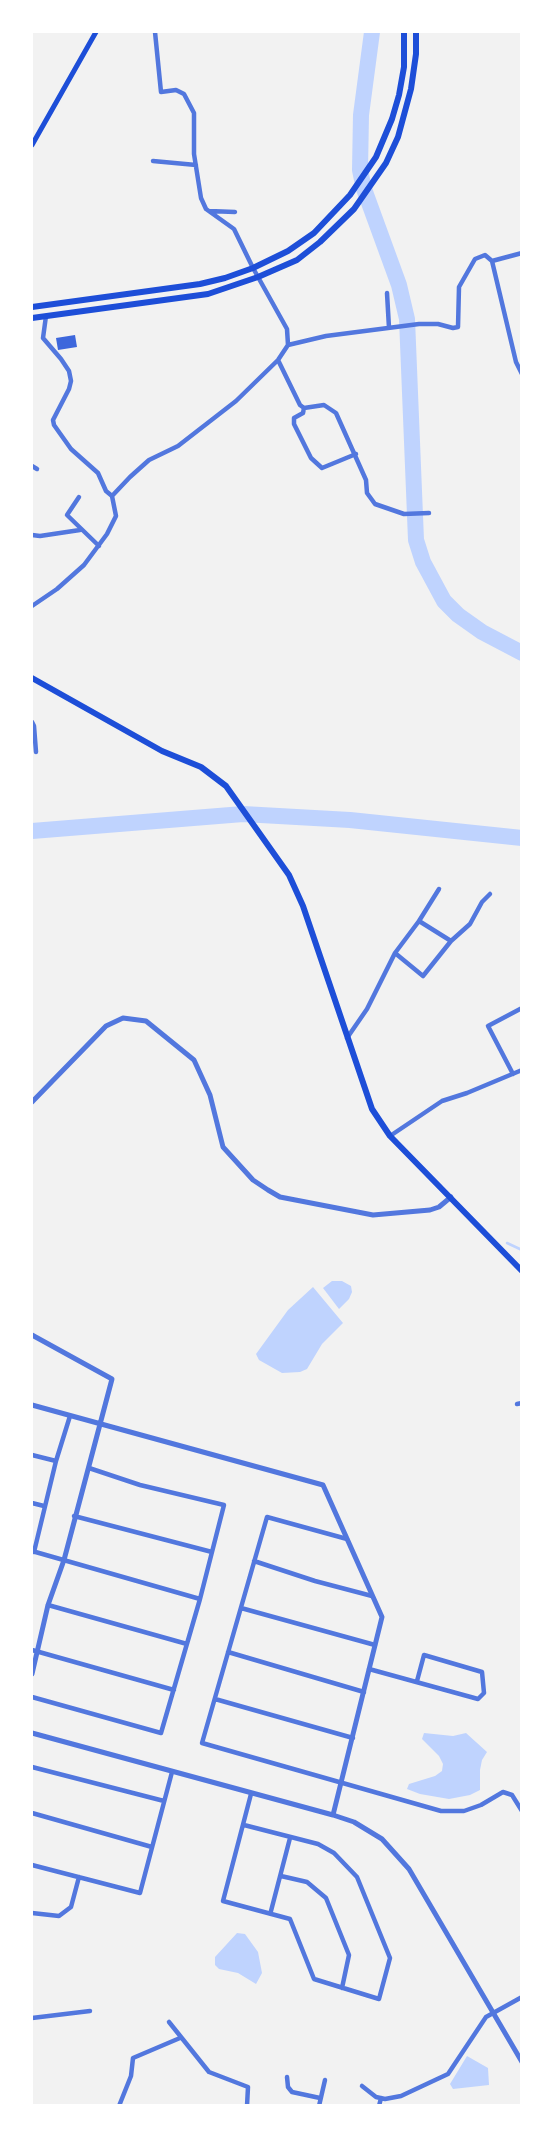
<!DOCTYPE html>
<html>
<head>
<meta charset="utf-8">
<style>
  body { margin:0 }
  #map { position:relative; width:553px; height:2137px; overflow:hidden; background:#f2f2f2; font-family:Helvetica,sans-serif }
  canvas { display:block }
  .frame { position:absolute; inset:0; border:33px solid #fff; pointer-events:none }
</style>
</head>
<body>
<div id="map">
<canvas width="553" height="2137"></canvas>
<div class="frame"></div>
</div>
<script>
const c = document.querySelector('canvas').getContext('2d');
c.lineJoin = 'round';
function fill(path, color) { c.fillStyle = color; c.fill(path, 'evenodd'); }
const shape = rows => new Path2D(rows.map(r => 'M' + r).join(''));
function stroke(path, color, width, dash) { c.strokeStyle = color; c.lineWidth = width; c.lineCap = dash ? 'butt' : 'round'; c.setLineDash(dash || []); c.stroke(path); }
fill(shape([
  [332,1281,342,1281,351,1286,352,1292,349,1299,339,1309,323,1288],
  [313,1287,343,1323,322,1344,307,1369,300,1372,282,1373,259,1360,256,1354,288,1310],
  [424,1733,453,1736,466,1733,487,1752,482,1760,480,1770,480,1790,470,1795,449,1799,420,1794,407,1789,409,1784,435,1776,442,1771,443,1764,439,1756,422,1739],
  [237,1933,245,1934,258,1952,262,1973,256,1984,238,1973,219,1969,215,1965,215,1957],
  [467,2056,488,2068,489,2085,453,2089,450,2084]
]), '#bfd3fe');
stroke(shape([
  [507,1243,522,1250]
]), '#bfd3fe', 2.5);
stroke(shape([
  [372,32,361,115,360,170,364,189,399,285,407,319,416,540,423,562,444,601,458,615,482,632,522,653],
  [32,831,243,814,350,820,522,838]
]), '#bfd3fe', 16);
fill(shape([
  [75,335,77,347,58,350,56,338]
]), '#3d67dc');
stroke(shape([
  [153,161,196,165],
  [209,211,235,212],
  [492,261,522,253],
  [387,293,389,328],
  [46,316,43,338,61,359,69,371,71,381,69,389,53,420,54,425,71,449,98,473,106,491,112,496],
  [288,345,326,336,419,324,438,324,453,328,458,327,459,287,475,259,485,255,492,261,516,362,522,374],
  [278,360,300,405,304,408,324,405,336,413,366,480,367,493,375,504,404,514,429,513],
  [304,408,303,413,294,418,294,424,311,458,322,468,356,454],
  [32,466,37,469],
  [79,497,67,515,99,546],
  [32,535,40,536,80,530],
  [32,606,57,589,84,565,107,534,116,516,112,496,130,477,149,460,178,446,236,401,278,360,288,345,287,329,253,268,234,229,206,209,201,198,194,154,194,113,184,94,176,90,161,92,155,32],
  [32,722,34,726,36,752],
  [419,921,451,941],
  [395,953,423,976,451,941,470,924,482,902,490,894],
  [347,1038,367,1009,395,953,419,921,439,889],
  [513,1074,488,1026,522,1008],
  [390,1136,442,1101,467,1093,522,1070],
  [517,1404,522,1403],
  [32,1455,56,1461,70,1416],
  [32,1503,44,1506],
  [74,1516,212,1552],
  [347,1539,267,1517,202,1743,441,1811,464,1811,481,1805,503,1792,512,1795,522,1811],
  [32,1551,200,1599,224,1505,140,1485,89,1468],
  [34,1552,56,1461],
  [254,1561,315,1581,372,1596],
  [48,1605,187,1644],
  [241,1608,375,1645],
  [32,1650,174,1690],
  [228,1652,364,1692],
  [369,1669,478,1699,484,1693,482,1672,424,1655,417,1681],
  [32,1697,161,1733,200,1599],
  [215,1699,353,1738],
  [32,1767,164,1801],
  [32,1813,152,1847],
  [244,1825,318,1844,334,1853,357,1877,390,1958,379,1999,314,1979,290,1919,223,1901,251,1794],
  [32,1865,140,1893,172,1772],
  [281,1876,307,1882,326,1898,349,1955,342,1988],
  [271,1911,290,1838],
  [32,1913,59,1916,71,1907,79,1877],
  [32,2018,90,2011],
  [169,2022,209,2072,248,2087,247,2106],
  [287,2077,288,2087,292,2092,320,2098],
  [362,2086,376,2097,385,2099,401,2096,448,2074,486,2017,522,1997],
  [119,2106,131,2076,133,2058,180,2038],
  [319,2106,325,2080],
  [379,2106,381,2098]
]), '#5277de', 4.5);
stroke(shape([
  [32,1102,106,1026,123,1018,146,1021,194,1060,210,1095,223,1147,253,1180,268,1190,280,1197,373,1215,430,1210,439,1207,451,1197],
  [32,1335,112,1379,64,1560,48,1605,32,1674],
  [32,1405,323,1485,382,1617,333,1815],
  [32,1733,333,1815,354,1822,382,1839,409,1869,522,2062]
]), '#5277de', 5);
stroke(shape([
  [32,145,96,32]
]), '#1d4ed8', 5);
stroke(shape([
  [32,307,200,284,225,278,253,268,288,251,314,233,350,195,376,157,392,119,399,95,404,67,404,32],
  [32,318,208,294,258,277,297,260,320,242,354,209,386,163,398,137,411,89,416,54,416,32],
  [32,678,162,751,201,767,226,786,289,875,303,906,372,1109,390,1136,522,1271]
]), '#1d4ed8', 6);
</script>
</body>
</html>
